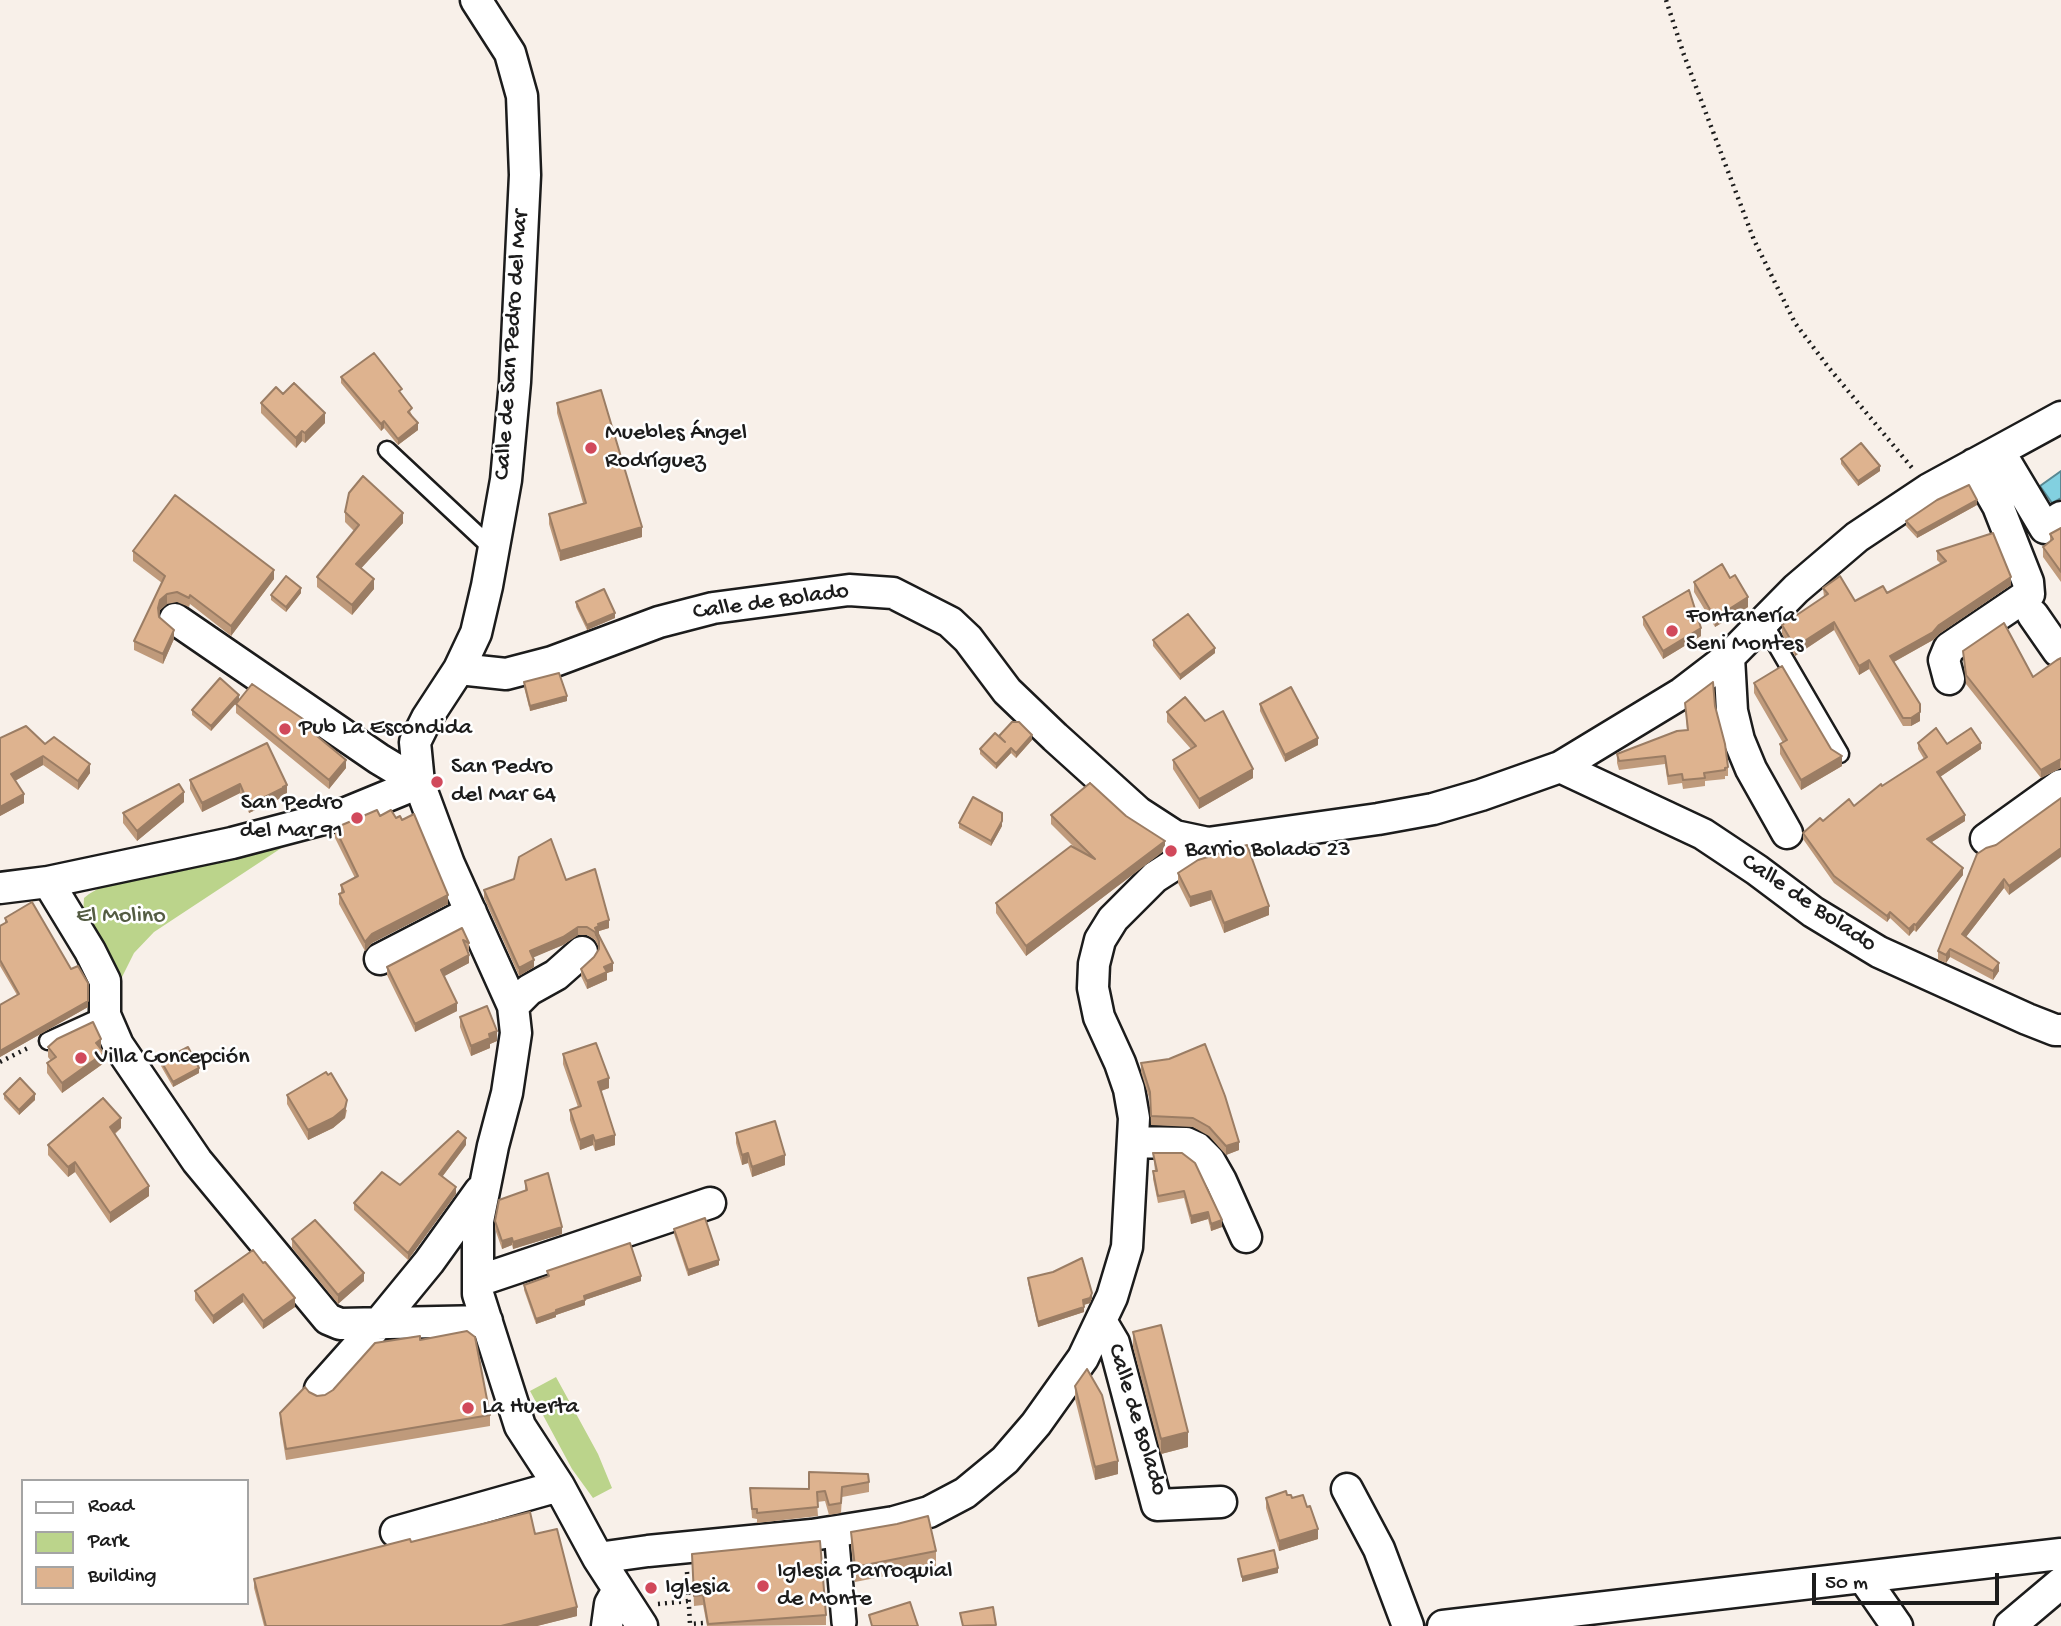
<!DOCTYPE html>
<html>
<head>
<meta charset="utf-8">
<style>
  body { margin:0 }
  #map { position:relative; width:2061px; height:1626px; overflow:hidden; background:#f8f0e9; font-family:"Gochi Hand",sans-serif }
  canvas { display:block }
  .legend { position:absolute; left:21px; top:1479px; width:228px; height:126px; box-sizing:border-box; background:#fff; border:2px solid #a4a4a4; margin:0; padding:9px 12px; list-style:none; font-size:21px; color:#1c1c1c }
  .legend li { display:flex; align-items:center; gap:14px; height:35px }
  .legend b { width:35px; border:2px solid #a4a4a4 }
  .scale { position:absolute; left:1812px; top:1573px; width:187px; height:32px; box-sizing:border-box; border:4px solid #1c1c1c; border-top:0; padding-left:9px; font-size:21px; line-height:24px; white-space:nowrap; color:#1c1c1c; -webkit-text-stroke:5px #fff; paint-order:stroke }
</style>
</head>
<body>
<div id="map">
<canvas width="2061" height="1626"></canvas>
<ul class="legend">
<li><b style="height:9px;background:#fff"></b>Road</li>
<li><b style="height:19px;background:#bbd48b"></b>Park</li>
<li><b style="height:19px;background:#deb38f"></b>Building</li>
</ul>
<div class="scale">50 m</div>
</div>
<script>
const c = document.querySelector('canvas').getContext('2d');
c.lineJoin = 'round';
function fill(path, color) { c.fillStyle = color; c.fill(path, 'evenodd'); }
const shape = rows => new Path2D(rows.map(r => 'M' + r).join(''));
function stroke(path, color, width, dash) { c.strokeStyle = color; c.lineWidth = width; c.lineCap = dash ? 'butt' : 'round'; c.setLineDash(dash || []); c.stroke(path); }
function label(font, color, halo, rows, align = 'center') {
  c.font = font + ' "Gochi Hand",sans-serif'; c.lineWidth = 5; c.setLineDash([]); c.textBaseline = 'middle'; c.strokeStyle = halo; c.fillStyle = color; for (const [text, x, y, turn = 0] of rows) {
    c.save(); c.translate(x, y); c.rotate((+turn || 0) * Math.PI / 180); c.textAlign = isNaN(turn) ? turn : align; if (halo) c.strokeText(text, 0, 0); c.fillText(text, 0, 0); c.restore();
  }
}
fill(shape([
  [286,845,154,932,134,953,117,987,83,916,84,898,89,894,101,887],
  [556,1377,598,1454,612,1488,593,1498,572,1469,530,1391]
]), '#bbd48b');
const water = shape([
  [2061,471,2061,498,2052,503,2040,486,2061,471]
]);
fill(water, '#82d0e0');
stroke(water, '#598892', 2);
const service = shape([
  [387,450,493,549],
  [1763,622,1840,754],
  [48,1041,105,1015]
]);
const pedestrian = shape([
  [836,1531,844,1622]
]);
const minor = shape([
  [476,0,510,53,522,96,525,175,515,382,506,480,487,586,476,633,459,669,427,718,415,742,419,783,449,864,513,1006,516,1033,507,1093,493,1146,478,1221,478,1294,520,1426,559,1486,598,1558,642,1626],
  [1999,451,2045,528,2061,517],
  [2033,615,2058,651,2061,649],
  [175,619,379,759,419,783],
  [1729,657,1732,711,1739,740,1751,769,1787,833],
  [459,669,506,674,552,662,659,622,713,608,849,590,893,593,950,622,968,639,1007,691,1055,737,1138,812,1175,836,1208,843,1378,819,1433,809,1481,795,1560,767,1682,693,1729,657,1796,589,1857,537,1929,489,2061,417],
  [1949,679,1944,660,1949,648,2029,594,2028,582,1998,506,1974,464],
  [1560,767,1703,834,1757,870,1813,912,1879,952,2027,1019,2055,1030,2061,1030],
  [1986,839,2061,785],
  [48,882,90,951,105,981,105,1015,118,1045,197,1161,328,1319,340,1324,487,1321],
  [0,888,48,882,232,843,346,813,419,783],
  [380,959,471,912],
  [513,1006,529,990,556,975,582,952],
  [1134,1142,1186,1143,1197,1148,1209,1160,1221,1181,1246,1237],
  [478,1281,710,1203],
  [1101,1321,1114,1343,1157,1505,1221,1502],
  [320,1389,379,1323,429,1262,480,1191],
  [1347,1489,1379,1549,1408,1626],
  [396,1532,559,1486],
  [598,1558,648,1551,812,1535,894,1522,929,1512,965,1493,1005,1460,1036,1424,1083,1358,1112,1297,1127,1247,1134,1118,1129,1089,1120,1063,1099,1017,1093,988,1094,964,1100,940,1113,919,1155,877,1208,843],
  [1863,1577,1897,1626],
  [607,1626,610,1604,618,1590],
  [1443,1626,2061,1554],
  [2010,1626,2061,1583]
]);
stroke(service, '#1c1c1c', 21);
stroke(pedestrian, '#1c1c1c', 28);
stroke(minor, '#1c1c1c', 35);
stroke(shape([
  [1666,0,1684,55,1754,240,1795,323,1829,368,1913,469],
  [0,1062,30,1047],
  [687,1572,690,1624,704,1623,704,1626],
  [658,1604,689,1601]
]), '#1c1c1c', 4.5, [2, 5]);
stroke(service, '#fff', 16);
stroke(pedestrian, '#fff', 23);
stroke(minor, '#fff', 30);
fill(shape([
  [341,377,402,395,412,415,411,416,418,430,398,445,384,428,381,431,341,383],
  [261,403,325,423,305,443,302,441,296,448,261,413],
  [557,403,642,537,560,561,549,524,549,514,583,503,557,413],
  [1841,459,1880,471,1858,486,1841,464],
  [1977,505,1917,538,1906,526,1906,521],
  [345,512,403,523,361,568,374,589,352,615,317,587,317,577,354,531,345,522],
  [2061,528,2061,582,2043,557,2043,547,2050,541,2050,534],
  [133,551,274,579,231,636,190,604,189,607,177,602,167,604,160,610,159,617,174,639,163,664,134,650,134,641,162,583,133,561],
  [1937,551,2011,585,1939,634,1933,640,1894,662,1920,721,1911,726,1903,726,1869,669,1859,675,1834,630,1795,656,1782,634,1782,625,1824,597,1823,588,1855,601,1887,593,1941,564,1937,560],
  [1694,582,1748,607,1715,627,1694,592],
  [301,593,286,612,271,600,271,595],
  [576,602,615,618,587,630,576,607],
  [1643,617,1701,636,1663,659,1643,625],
  [1153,640,1215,653,1180,680,1153,646],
  [1963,651,2033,677,2061,658,2061,768,2041,778,1966,684],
  [524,682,567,701,530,711,524,687],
  [1754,683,1831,749,1842,766,1801,790,1780,754,1780,744,1783,743,1754,693],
  [239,700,211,731,192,715,192,710],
  [1685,703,1715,706,1728,767,1728,776,1725,776,1725,779,1705,781,1705,786,1683,789,1682,783,1668,785,1665,764,1619,770,1617,763,1617,754,1687,730],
  [236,704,303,724,346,768,329,789,236,713],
  [1260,704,1318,745,1285,762,1260,711],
  [1167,712,1205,721,1253,778,1199,809,1173,769,1173,760,1191,749,1167,722],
  [26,726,45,744,54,737,90,764,90,773,78,790,43,765,15,781,24,794,24,803,0,816,0,738],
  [999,737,1032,740,1016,758,1011,753,996,769,980,754,980,749],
  [267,743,287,793,283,795,283,797,249,813,240,793,202,812,190,789,190,780],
  [1918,743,1947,744,1981,749,1940,777,1965,821,1932,842,1963,875,1916,932,1914,930,1909,936,1890,918,1887,922,1834,883,1803,839,1803,833,1823,821,1854,806,1924,759,1918,749],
  [2061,798,2009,895,2004,888,1966,937,1999,971,1993,980,1950,957,1946,963,1938,960,1938,951,1996,845],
  [184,802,137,841,123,823,123,813],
  [1051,815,1165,850,1026,956,996,913,996,903,1075,848,1051,824],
  [380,816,448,904,372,943,365,951,339,904,339,894,341,893,341,885,355,878,335,838,335,828],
  [959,823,1002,826,991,846,959,828],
  [1178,873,1269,915,1224,933,1211,900,1190,907,1178,883],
  [566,880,609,928,599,931,599,934,613,971,607,973,607,980,587,989,581,976,581,969,594,957,599,948,595,940,587,935,578,935,563,945,533,957,534,967,519,976,484,898,484,890],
  [5,918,88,1007,0,1057,0,1005,17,995,0,966,0,926,5,923],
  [462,928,469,943,469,951,467,950,469,963,444,976,457,1011,415,1032,387,975,387,967],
  [460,1017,497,1041,490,1044,490,1048,471,1056,460,1027],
  [48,1047,101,1049,104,1063,62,1093,47,1073,47,1063,51,1061,48,1057],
  [563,1054,609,1088,601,1091,615,1145,595,1151,593,1145,580,1150,570,1120,570,1110,578,1107,563,1064],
  [161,1061,199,1073,173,1087,161,1066],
  [1141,1063,1239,1150,1226,1155,1209,1136,1193,1127,1151,1125,1150,1101,1141,1072],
  [4,1094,35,1100,19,1115,4,1099],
  [287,1095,347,1110,345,1118,333,1128,308,1140,287,1104],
  [121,1128,115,1134,149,1196,110,1223,75,1172,68,1177,48,1155,48,1145],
  [736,1133,785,1165,752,1177,748,1163,742,1165,736,1143],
  [466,1145,442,1177,456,1194,408,1260,354,1210,354,1203,400,1185],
  [1153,1153,1222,1227,1211,1231,1208,1219,1191,1224,1184,1198,1158,1203,1153,1179,1153,1171,1155,1171],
  [525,1181,562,1234,513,1249,512,1245,502,1249,495,1229,495,1221,525,1191],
  [674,1229,719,1265,688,1276,674,1234],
  [292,1239,364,1281,338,1304,292,1248],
  [263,1263,295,1307,263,1329,243,1302,213,1324,195,1300,195,1291],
  [547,1271,641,1281,585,1300,585,1305,556,1315,556,1317,536,1324,524,1290,524,1285,548,1277],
  [1028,1278,1092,1298,1090,1303,1084,1305,1084,1312,1038,1327,1028,1283],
  [1133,1332,1188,1447,1161,1454,1133,1347],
  [420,1340,490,1415,490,1426,286,1460,280,1423,280,1413,309,1392,317,1396,325,1395],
  [1075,1386,1118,1474,1095,1480,1075,1399],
  [869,1482,869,1492,842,1497,841,1513,829,1515,825,1501,817,1502,818,1516,757,1523,757,1519,752,1518,750,1488,809,1489],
  [1266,1498,1292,1498,1318,1539,1279,1551,1266,1508],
  [897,1524,936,1551,936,1566,855,1582,851,1546,851,1532],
  [535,1534,577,1616,537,1626,264,1626,254,1588,254,1579,411,1542],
  [692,1554,826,1615,826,1625,707,1626,703,1605,694,1606]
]), '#bf9a7b');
fill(shape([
  [325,413,325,423,305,443,305,433],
  [384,421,384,428,381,431,381,424],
  [418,423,418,430,398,445,398,439],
  [302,431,302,441,296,448,296,438],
  [1880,466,1880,471,1858,486,1858,481],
  [1977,500,1977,505,1917,538,1917,533],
  [403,513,403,523,356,574,356,564],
  [642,527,642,537,560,561,560,551],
  [274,570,274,579,231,636,231,626],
  [2011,577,2011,585,1939,634,1933,640,1890,664,1890,656,1939,625],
  [374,579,374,589,352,615,352,605],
  [301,588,301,593,286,612,286,607],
  [167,594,167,604,160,610,158,617,158,608,160,600],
  [1748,597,1748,607,1715,627,1715,618],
  [615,613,615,618,587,630,587,625],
  [1834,622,1834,630,1795,656,1795,647],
  [1701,628,1701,636,1663,659,1663,651],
  [174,630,174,639,163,664,163,654],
  [1215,648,1215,653,1180,680,1180,675],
  [1869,660,1869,669,1859,675,1859,666],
  [239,695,239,700,211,731,211,726],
  [567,696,567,701,530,711,530,706],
  [1920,712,1920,721,1911,726,1911,718],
  [1032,735,1032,740,1016,758,1016,753],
  [1318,738,1318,745,1285,762,1285,755],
  [1981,743,1981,749,1937,779,1937,772],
  [1011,748,1011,753,996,769,996,764],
  [43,756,43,765,11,783,11,774],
  [1842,756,1842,766,1801,790,1801,780],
  [2060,759,2060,768,2041,778,2041,770],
  [346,760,346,768,329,789,329,780],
  [90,764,90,773,78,790,78,781],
  [1253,769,1253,778,1199,809,1199,799],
  [240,784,240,793,202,812,202,803],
  [287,785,287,793,283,795,283,797,249,813,249,805],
  [184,792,184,802,137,841,137,831],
  [24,794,24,803,0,816,0,807],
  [1965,815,1965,821,1927,845,1927,839],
  [1002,821,1002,826,991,846,991,841],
  [1165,841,1165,850,1026,956,1026,946],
  [2061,848,2061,857,2009,895,2009,886],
  [1963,868,1963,875,1916,932,1916,925],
  [2004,879,2004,888,1962,942,1962,934],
  [1211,891,1211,900,1190,907,1190,897],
  [448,895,448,904,372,943,365,951,365,942,372,934],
  [1269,906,1269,915,1224,933,1224,923],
  [1890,912,1890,918,1887,922,1887,916],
  [609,920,609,928,599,931,599,934,595,936,595,928,598,924],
  [1914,924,1914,930,1909,936,1909,929],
  [578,927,578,935,563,945,530,959,530,951],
  [1950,949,1950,957,1946,963,1946,955],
  [469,955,469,963,441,978,441,970],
  [534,960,534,967,519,976,519,968],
  [613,963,613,971,607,973,607,980,587,989,587,981,604,967],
  [1999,963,1999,971,1993,980,1993,971],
  [88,1001,88,1007,0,1057,0,1051],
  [457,1003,457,1011,415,1032,415,1024],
  [497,1031,497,1041,490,1044,490,1048,471,1056,471,1046,489,1034],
  [101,1039,101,1049,96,1043],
  [104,1053,104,1063,62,1093,62,1083],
  [199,1068,199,1073,173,1087,173,1082],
  [609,1078,609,1088,598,1092,598,1082],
  [35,1094,35,1100,19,1115,19,1110],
  [347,1100,345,1118,333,1128,308,1140,308,1130],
  [121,1118,121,1128,110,1137,110,1127],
  [593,1135,593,1145,580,1150,580,1140],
  [615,1135,615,1145,595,1151,595,1141],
  [466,1138,466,1145,439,1181,439,1174],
  [1239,1142,1239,1150,1226,1155,1226,1146],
  [748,1153,748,1163,742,1165,742,1155],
  [785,1155,785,1165,752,1177,752,1167],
  [75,1162,75,1172,68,1177,68,1167],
  [149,1186,149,1196,110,1223,110,1213],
  [456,1187,456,1194,408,1260,408,1253],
  [1208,1212,1208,1219,1191,1224,1191,1216],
  [1222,1220,1222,1227,1211,1231,1211,1224],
  [562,1227,562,1234,513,1249,513,1242],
  [512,1238,512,1245,502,1249,502,1241],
  [719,1260,719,1265,688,1276,688,1270],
  [364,1273,364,1281,338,1304,338,1295],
  [641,1276,641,1281,585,1300,585,1305,556,1315,556,1317,536,1324,536,1319,584,1296],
  [1092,1293,1092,1298,1090,1303,1083,1305,1083,1300],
  [243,1294,243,1302,213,1324,213,1316],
  [295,1298,295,1307,263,1329,263,1321],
  [1084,1307,1084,1312,1038,1327,1038,1322],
  [1188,1432,1188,1447,1161,1454,1161,1439],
  [1118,1461,1118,1474,1095,1480,1095,1467],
  [1318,1529,1318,1539,1279,1551,1279,1541],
  [1278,1568,1278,1573,1242,1582,1242,1577],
  [577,1607,577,1616,537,1626,501,1626]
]), '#9b7d64');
const building = shape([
  [374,353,402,389,399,391,412,408,408,412,418,423,398,439,384,421,381,424,341,377,374,353],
  [294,383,325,413,305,433,302,431,296,438,261,403,276,387,283,394,294,383],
  [601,390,642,527,560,551,549,514,586,503,557,403,601,390],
  [1861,443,1880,466,1858,481,1841,459,1861,443],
  [363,476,403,513,356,564,374,579,352,605,317,577,359,525,345,512,349,493,363,476],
  [1969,485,1977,500,1917,533,1906,521,1937,500,1969,485],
  [175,495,274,570,231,626,190,595,189,598,177,592,167,594,160,600,158,608,159,617,174,630,163,654,134,641,165,576,133,551,175,495],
  [2061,528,2061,572,2043,547,2053,539,2050,534,2061,528],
  [1993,533,2011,577,1939,625,1933,632,1890,656,1920,704,1920,712,1911,718,1903,718,1869,660,1859,666,1834,622,1795,647,1782,625,1828,594,1823,588,1840,576,1855,601,1883,586,1887,593,1946,561,1937,551,1993,533],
  [1722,564,1730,578,1735,575,1748,597,1715,618,1694,582,1722,564],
  [286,576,301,588,286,607,271,595,286,576],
  [604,589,615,613,587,625,576,602,604,589],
  [1689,590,1701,628,1663,651,1643,617,1689,590],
  [1188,614,1215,648,1180,675,1153,640,1188,614],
  [2004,623,2033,677,2057,660,2061,658,2061,759,2041,770,1966,675,1963,651,2004,623],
  [1782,666,1831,749,1842,756,1801,780,1780,744,1787,740,1754,683,1782,666],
  [559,673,567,696,530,706,524,682,559,673],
  [220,678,239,695,211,726,192,710,220,678],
  [1713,682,1715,706,1725,744,1728,767,1725,768,1725,770,1704,773,1705,778,1683,780,1682,774,1668,776,1665,756,1619,761,1617,754,1677,731,1688,730,1685,703,1713,682],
  [252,684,303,719,300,722,346,760,329,780,236,704,252,684],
  [1291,687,1318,738,1285,755,1260,704,1291,687],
  [1185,697,1205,721,1223,711,1253,769,1199,799,1173,760,1196,746,1167,712,1185,697],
  [1012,722,1019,722,1032,735,1016,753,1011,748,996,764,980,749,995,733,1005,742,999,736,1012,722],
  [26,726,45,744,54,737,90,764,78,781,43,756,11,774,24,794,0,807,0,738,26,726],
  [1936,728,1947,744,1971,728,1981,743,1937,772,1965,815,1927,839,1963,868,1916,925,1914,924,1909,929,1890,912,1887,916,1834,876,1803,833,1820,818,1823,821,1849,799,1854,806,1881,784,1882,786,1927,757,1918,743,1936,728],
  [267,743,287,785,283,787,283,788,249,805,240,784,202,803,190,780,267,743],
  [1090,783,1126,816,1165,841,1026,946,996,903,1071,846,1095,859,1051,815,1090,783],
  [179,784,184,792,137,831,123,813,179,784],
  [973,797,1002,813,1002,821,991,841,959,823,973,797],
  [2061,798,2061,848,2009,886,2004,879,1962,934,1999,963,1993,971,1950,949,1946,955,1938,951,1977,854,1986,848,1996,845,2061,798],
  [377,810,380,816,391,810,396,818,400,816,402,820,414,814,448,895,372,934,365,942,339,894,344,892,341,885,358,876,335,828,377,810],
  [551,839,566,880,595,869,609,920,598,924,599,926,595,928,613,963,604,967,607,972,587,981,581,969,594,957,599,949,599,941,595,932,587,927,578,927,563,937,530,951,534,960,519,968,484,890,514,879,519,857,551,839],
  [1247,845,1269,906,1224,923,1211,891,1190,897,1178,873,1198,860,1247,845],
  [32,902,71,969,78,966,88,983,88,1001,0,1051,0,1005,19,994,0,960,0,926,7,922,5,918,32,902],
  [462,928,469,943,463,940,469,955,441,970,457,1003,415,1024,387,967,462,928],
  [487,1006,497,1031,489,1034,490,1038,471,1046,460,1017,487,1006],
  [93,1022,101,1039,96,1043,104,1053,62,1083,47,1063,56,1057,48,1047,57,1039,93,1022],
  [596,1043,609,1078,598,1082,615,1135,595,1141,593,1135,580,1140,570,1110,581,1106,563,1054,596,1043],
  [1205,1044,1225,1096,1239,1142,1226,1146,1209,1127,1193,1118,1151,1116,1150,1092,1141,1063,1169,1059,1205,1044],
  [188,1047,199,1068,173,1082,161,1061,188,1047],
  [326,1072,328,1075,331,1073,347,1100,345,1108,333,1118,308,1130,287,1095,326,1072],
  [20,1078,35,1094,19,1110,4,1094,20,1078],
  [103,1098,121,1118,110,1127,149,1186,110,1213,75,1162,68,1167,48,1145,103,1098],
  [775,1121,785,1155,752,1167,748,1153,742,1155,736,1133,775,1121],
  [458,1131,466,1138,439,1174,456,1187,408,1253,354,1203,382,1172,400,1185,458,1131],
  [1153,1153,1182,1153,1195,1163,1222,1220,1211,1224,1208,1212,1191,1216,1184,1191,1158,1196,1153,1171,1157,1171,1153,1153],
  [548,1173,562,1227,513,1242,512,1238,502,1241,495,1221,499,1200,527,1190,525,1181,548,1173],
  [705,1218,719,1260,688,1270,674,1229,705,1218],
  [315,1220,364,1273,338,1295,292,1239,315,1220],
  [630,1243,641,1276,584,1296,585,1300,556,1310,556,1312,536,1319,524,1285,549,1276,547,1271,630,1243],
  [253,1250,263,1263,265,1262,295,1298,263,1321,243,1294,213,1316,195,1291,253,1250],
  [1082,1258,1092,1293,1090,1298,1083,1300,1084,1307,1038,1322,1028,1278,1053,1272,1082,1258],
  [1161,1325,1188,1432,1161,1439,1133,1332,1161,1325],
  [467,1331,475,1337,490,1415,286,1449,280,1413,305,1387,309,1392,317,1396,325,1395,333,1390,375,1343,420,1336,420,1340,467,1331],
  [1087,1369,1102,1395,1118,1461,1095,1467,1075,1386,1087,1369],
  [809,1472,868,1474,869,1482,842,1487,841,1503,829,1505,825,1491,817,1492,818,1507,757,1513,757,1509,752,1509,750,1488,809,1489,809,1472],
  [1286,1491,1287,1495,1291,1495,1292,1498,1303,1495,1307,1507,1310,1506,1318,1529,1279,1541,1266,1498,1286,1491],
  [530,1512,535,1534,557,1529,577,1607,501,1626,266,1626,254,1579,410,1539,411,1542,530,1512],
  [928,1516,936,1551,855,1567,851,1532,897,1524,928,1516],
  [820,1541,826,1615,708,1624,703,1595,694,1596,692,1554,820,1541],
  [1274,1550,1278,1568,1242,1577,1238,1559,1274,1550],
  [910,1602,918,1626,872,1626,869,1615,910,1602],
  [993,1607,996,1625,963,1626,960,1613,993,1607]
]);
fill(building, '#deb38f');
stroke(building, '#9b7d64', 2);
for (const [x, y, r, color] of [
  [591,448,7,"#d1495b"],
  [1672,631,7,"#d1495b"],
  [285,729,7,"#d1495b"],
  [437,782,7,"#d1495b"],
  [357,818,7,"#d1495b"],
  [1171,851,7,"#d1495b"],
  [81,1058,7,"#d1495b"],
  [468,1408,7,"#d1495b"],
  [763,1586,7,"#d1495b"],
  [651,1588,7,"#d1495b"]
]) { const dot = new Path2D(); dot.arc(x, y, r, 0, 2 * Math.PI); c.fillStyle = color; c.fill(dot); stroke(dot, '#fff', 2.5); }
label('24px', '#1c1c1c', '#fff', [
  ["Calle de San Pedro del Mar",513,345,-86],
  ["Calle de Bolado",771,603,-8],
  ["Calle de Bolado",1808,904,34],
  ["Calle de Bolado",1136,1420,73]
]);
label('24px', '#1c1c1c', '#fff', [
  ["Muebles Ángel",605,434],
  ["Rodríguez",605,462],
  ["Fontanería",1686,617],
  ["Seni Montes",1686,645],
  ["Pub La Escondida",299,729],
  ["San Pedro",451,768],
  ["del Mar 64",451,796],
  ["San Pedro",343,804,"right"],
  ["del Mar 91",343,832,"right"],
  ["Barrio Bolado 23",1185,851],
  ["Villa Concepción",95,1058],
  ["La Huerta",482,1408],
  ["Iglesia Parroquial",777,1572],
  ["de Monte",777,1600],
  ["Iglesia",665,1588]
], 'left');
label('24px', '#545c43', '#fff', [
  ["El Molino",121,917]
]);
</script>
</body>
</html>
